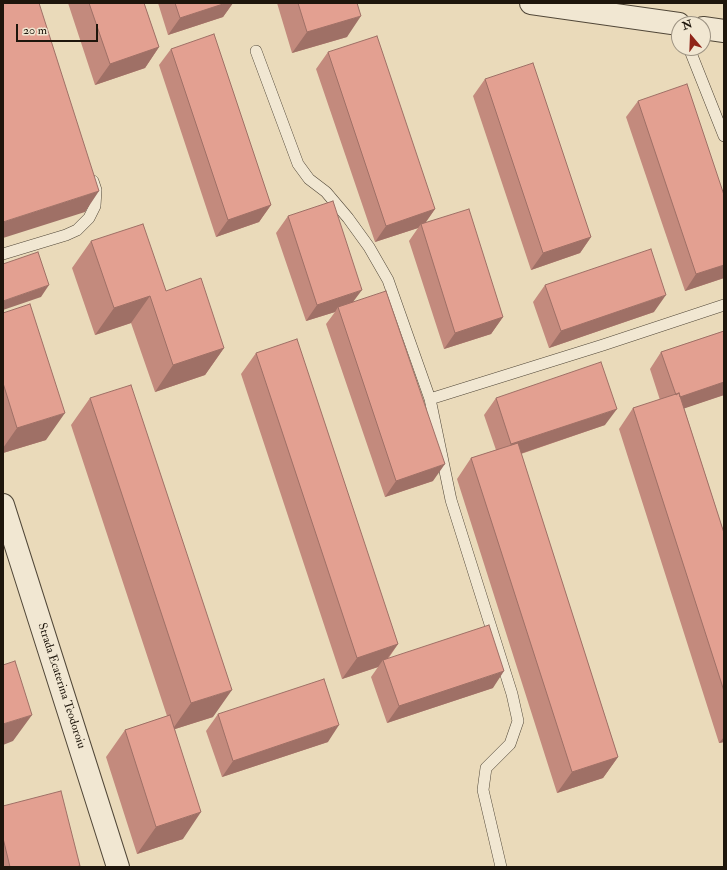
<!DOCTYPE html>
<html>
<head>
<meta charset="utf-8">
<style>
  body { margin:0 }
  #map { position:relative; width:727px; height:870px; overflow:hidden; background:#eadaba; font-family:"IM FELL Double Pica",serif }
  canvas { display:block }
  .frame { position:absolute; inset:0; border:4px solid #1e160c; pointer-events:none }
  .north { position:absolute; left:671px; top:16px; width:40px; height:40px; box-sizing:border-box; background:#f1e7d2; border:1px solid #9d9383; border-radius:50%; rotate:341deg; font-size:11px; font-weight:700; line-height:16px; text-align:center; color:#1e160c }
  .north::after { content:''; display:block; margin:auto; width:14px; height:18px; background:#8f2418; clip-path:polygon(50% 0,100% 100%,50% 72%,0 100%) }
  .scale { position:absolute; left:16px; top:24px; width:82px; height:18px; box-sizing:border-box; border:2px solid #1e160c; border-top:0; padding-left:5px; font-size:12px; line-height:14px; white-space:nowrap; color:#1e160c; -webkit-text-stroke:3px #f1e7d2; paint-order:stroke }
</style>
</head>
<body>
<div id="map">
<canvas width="727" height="870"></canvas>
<div class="frame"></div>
<div class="north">N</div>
<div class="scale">20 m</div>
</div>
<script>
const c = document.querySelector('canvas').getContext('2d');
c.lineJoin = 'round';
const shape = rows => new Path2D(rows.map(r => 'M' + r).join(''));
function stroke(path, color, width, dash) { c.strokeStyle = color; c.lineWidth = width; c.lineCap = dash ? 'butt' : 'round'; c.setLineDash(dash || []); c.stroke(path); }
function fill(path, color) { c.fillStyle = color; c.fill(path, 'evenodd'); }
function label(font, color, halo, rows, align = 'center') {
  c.font = font + ' "IM FELL Double Pica",serif'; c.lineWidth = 4; c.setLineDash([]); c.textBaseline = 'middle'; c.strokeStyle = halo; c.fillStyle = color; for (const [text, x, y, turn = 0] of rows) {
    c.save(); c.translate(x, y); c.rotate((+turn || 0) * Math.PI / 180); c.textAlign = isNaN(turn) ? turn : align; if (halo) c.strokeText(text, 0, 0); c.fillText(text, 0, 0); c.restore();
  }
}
const service = shape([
  [689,48,724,136],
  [256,51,298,164,309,179,326,192,348,218,369,247,388,280,430,399,451,500,512,694,518,721,510,744,486,768,483,790,501,867],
  [3,254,66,235,77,230,89,218,95,206,96,190,93,181],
  [430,399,603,345,724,305]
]);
const minor = shape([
  [531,3,679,24],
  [703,28,724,31],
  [3,505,118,867]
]);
stroke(service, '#514738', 12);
stroke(minor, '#514738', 24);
stroke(service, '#f1e7d2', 11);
stroke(minor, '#f1e7d2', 22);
fill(shape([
  [68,3,144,3,159,47,145,68,95,85],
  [158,3,233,3,223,17,168,35],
  [277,3,357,3,347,37,292,53],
  [171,49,271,205,259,222,216,237,159,65],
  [328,52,435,209,426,222,503,317,491,334,444,349,409,241,418,228,375,242,316,69],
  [485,79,591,237,580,253,531,270,473,96],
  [638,101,724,278,685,291,626,117],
  [288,216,354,302,433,481,385,497,326,324,335,312,306,321,276,233],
  [91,241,166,291,224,348,205,375,155,392,131,323,95,335,72,268],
  [545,285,654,312,549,348,533,302],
  [3,313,46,440,3,453],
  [724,331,724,395,684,408,724,533,724,742,719,743,619,429,633,408,660,400,650,369,661,352],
  [256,353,398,644,388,659,493,688,387,723,371,677,378,667,342,679,241,374],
  [90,398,213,717,175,729,183,839,137,854,106,757,125,730,167,716,71,425],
  [496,398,605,425,521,454,618,757,603,778,557,793,457,479,471,458,496,450,484,415],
  [218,714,328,742,222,777,206,731],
  [3,806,79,867,3,867]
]), '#c38a7d');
fill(shape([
  [226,3,233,3,223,17,168,35,180,18],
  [361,16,347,37,292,53,307,32],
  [159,47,145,68,95,85,110,64],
  [99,191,85,212,3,238,3,222],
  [271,205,259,222,216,237,228,220],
  [435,209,423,226,421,224,418,228,375,242,386,226],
  [591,237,580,253,531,270,543,253],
  [724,265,724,278,685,291,696,274],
  [49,285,41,297,3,310,3,301],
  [362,290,350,306,338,307,335,312,306,321,317,305],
  [666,295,654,312,549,348,561,331],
  [150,296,131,323,95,335,114,308],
  [503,317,491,334,444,349,455,333],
  [224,348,205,375,155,392,173,365],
  [724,382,724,395,665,415,677,398],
  [617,409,605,425,499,461,511,444],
  [65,413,46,440,3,453,3,448,17,428],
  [445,464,433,481,385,497,396,481],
  [398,644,384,663,383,660,378,667,342,679,357,658],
  [504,671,493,688,387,723,399,706],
  [232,690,213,717,172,730,191,703],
  [32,715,13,741,3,745,3,724],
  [339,725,328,742,222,777,233,761],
  [724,737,724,742,719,743],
  [618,757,603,778,557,793,572,772],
  [201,812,183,839,137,854,156,827]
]), '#9f7066');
const building = shape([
  [3,3,39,3,99,191,3,222,3,3],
  [89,3,144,3,159,47,110,64,89,3],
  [175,3,226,3,180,18,175,3],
  [298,3,357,3,361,16,307,32,298,3],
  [214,34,271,205,228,220,171,49,214,34],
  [377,36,435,209,386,226,328,52,377,36],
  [533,63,591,237,543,253,485,79,533,63],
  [687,84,724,195,724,265,696,274,638,101,687,84],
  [333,201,362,290,317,305,288,216,333,201],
  [469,209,503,317,455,333,421,224,469,209],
  [143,224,166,291,201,278,224,348,173,365,150,296,114,308,91,241,143,224],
  [651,249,666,295,561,331,545,285,651,249],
  [38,252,49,285,3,301,3,264,38,252],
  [386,291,445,464,396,481,338,307,386,291],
  [30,304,65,413,17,428,3,383,3,313,30,304],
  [724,331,724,382,680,397,679,393,676,395,661,352,724,331],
  [297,339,398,644,357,658,256,353,297,339],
  [601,362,617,409,511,444,496,398,601,362],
  [131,385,232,690,191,703,90,398,131,385],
  [679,393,724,533,724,691,633,408,679,393],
  [518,443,618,757,572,772,471,458,518,443],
  [489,625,504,671,399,706,383,660,489,625],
  [15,661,32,715,3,724,3,665,15,661],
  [324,679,339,725,233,761,218,714,324,679],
  [170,715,201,812,156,827,125,730,170,715],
  [61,791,80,866,75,867,10,867,3,838,3,806,61,791]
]);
fill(building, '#e3a091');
stroke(building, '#9f7066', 1);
label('12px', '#1e160c', '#f1e7d2', [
  ["Strada Ecaterina Teodoroiu",61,686,72]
]);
</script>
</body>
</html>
